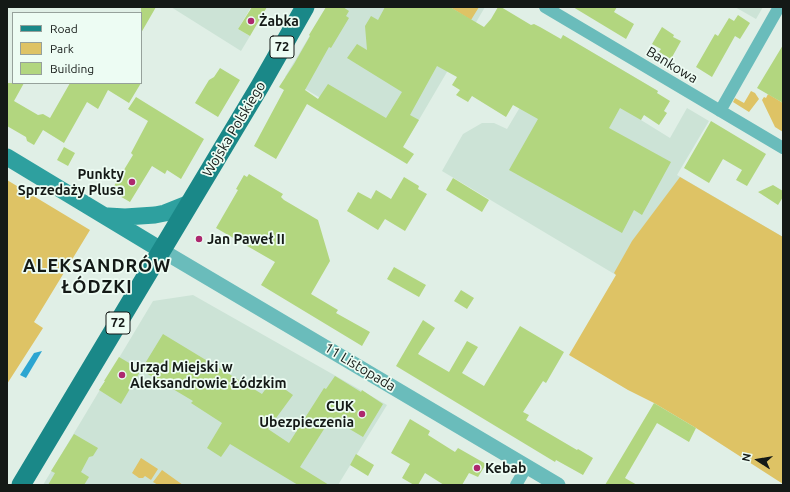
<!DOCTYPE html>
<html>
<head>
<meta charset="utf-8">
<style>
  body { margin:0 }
  #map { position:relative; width:790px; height:492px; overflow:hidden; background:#e0efe6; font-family:Ubuntu,sans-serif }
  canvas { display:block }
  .frame { position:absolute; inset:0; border:8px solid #141916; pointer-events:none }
  .legend { position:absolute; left:12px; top:12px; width:130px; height:72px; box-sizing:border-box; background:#edfcf3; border:1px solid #96a19b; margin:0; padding:5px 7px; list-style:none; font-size:12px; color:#141916 }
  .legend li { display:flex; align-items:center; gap:8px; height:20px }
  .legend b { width:20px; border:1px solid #96a19b }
  .north { position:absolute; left:738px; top:440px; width:40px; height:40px; -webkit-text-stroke:3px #edfcf3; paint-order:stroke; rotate:282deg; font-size:11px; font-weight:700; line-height:16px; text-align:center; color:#141916 }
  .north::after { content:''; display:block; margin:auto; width:14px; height:18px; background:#141916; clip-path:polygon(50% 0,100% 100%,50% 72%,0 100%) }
</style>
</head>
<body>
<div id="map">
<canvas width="790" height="492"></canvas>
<div class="frame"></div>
<ul class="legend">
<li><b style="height:5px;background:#1a8888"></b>Road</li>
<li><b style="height:11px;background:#dec365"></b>Park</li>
<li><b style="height:11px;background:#b2d67f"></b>Building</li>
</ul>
<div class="north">N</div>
</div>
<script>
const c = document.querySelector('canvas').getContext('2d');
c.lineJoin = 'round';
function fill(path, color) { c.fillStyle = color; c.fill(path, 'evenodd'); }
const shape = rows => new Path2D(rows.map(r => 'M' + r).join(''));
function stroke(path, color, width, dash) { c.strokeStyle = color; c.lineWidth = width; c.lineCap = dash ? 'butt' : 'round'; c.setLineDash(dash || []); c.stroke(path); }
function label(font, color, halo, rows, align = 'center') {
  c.font = font + ' Ubuntu,sans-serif'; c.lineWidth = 3.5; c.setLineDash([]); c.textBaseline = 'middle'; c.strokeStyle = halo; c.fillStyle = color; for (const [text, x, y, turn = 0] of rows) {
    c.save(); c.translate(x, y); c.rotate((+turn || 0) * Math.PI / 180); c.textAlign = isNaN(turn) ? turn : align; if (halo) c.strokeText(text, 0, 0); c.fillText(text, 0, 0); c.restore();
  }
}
fill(shape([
  [171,7,251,7,238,29,250,36,241,51],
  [327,7,485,7,403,147,285,77],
  [735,7,763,7,756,19],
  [563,35,658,91,641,120,670,138,687,108,709,121,677,175,783,237,616,275,442,171,463,134,482,123,494,123,507,129],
  [193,295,387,405,338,485,43,485,153,301]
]), '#cce3d6');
fill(shape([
  [450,7,479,7,471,20],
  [751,91,755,93,759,99,749,112,733,102,735,98,744,103],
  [768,94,783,103,783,132,775,127,762,100,764,97,766,98],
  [680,177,783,237,783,484,696,428,654,403,628,390,569,355,616,275,614,273,632,241],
  [7,180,90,230,34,322,43,328,7,384],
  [141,458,158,469,151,480,145,476,143,478,139,478,132,473],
  [162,470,183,485,158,485,153,482]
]), '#dec365');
fill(shape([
  [42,351,26,378,20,375,34,353]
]), '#2ca5d1');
fill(shape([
  [141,7,156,7,141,33],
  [252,7,267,7,250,36,238,29],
  [326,7,343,7,349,11,346,16,349,18,331,48,329,47,305,90,318,99,328,84,386,118,402,92,347,58,357,44,367,50,365,26,371,16,378,20,385,7,450,7,484,27,491,19,498,7,501,7,531,25,534,24,540,27,561,39,563,35,658,91,657,93,670,101,664,111,667,113,659,125,644,115,641,120,620,108,609,128,671,162,642,215,634,210,622,233,509,170,538,119,513,105,506,117,472,96,468,102,456,95,460,90,452,85,457,77,437,66,410,115,419,120,403,147,414,154,407,164,307,104,276,159,254,146,284,90,279,87,294,64,310,36,309,35],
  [573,7,617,7,614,12,634,24,626,39],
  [738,15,750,23,740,39,735,36,712,77,696,67,715,34,718,36,729,18,734,21],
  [662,27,674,35,673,37,681,41,671,59,659,52,661,49,652,44],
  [783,45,783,103,757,88],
  [220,68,240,80,218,117,195,103,209,80,214,77],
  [7,83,24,83,14,101,38,115,43,114,50,118,70,83,141,83,129,103,108,90,98,109,87,102,64,143,43,130,34,145,27,141,26,137,7,126],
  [136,97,204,139,181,179,167,170,165,174,152,166,130,202,111,191,133,155,131,153,148,121,128,109],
  [711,121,766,154,747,186,736,180,742,170,723,159,709,183,684,168],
  [64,147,75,153,68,166,57,160],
  [249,174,283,194,281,197,284,200,318,220,330,261,311,294,338,310,336,313,370,332,362,346,261,285,275,262,216,228,238,190,236,189,244,175,247,177],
  [404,177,419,186,418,189,427,194,405,231,385,219,378,230,347,211,358,192,371,199,376,190,391,199],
  [453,178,489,200,482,212,446,190],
  [773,185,783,191,783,197,778,205,758,192],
  [394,267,426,285,419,297,387,279],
  [461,290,474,298,467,309,454,301],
  [423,320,435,328,418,354,449,372,467,341,478,347,462,373,484,386,520,326,564,352,546,383,543,381,523,412,529,415,526,420,577,450,578,449,593,458,583,475,556,460,555,462,396,366],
  [163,334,262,394,272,380,293,395,268,429,289,443,324,388,326,389,335,376,361,392,362,390,383,404,363,437,331,418,300,467,329,485,298,485,230,444,221,457,207,448,222,423,191,403,193,401,141,370],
  [119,357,141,370,121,404,99,390,105,381,104,381],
  [654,403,696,428,689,442,657,423,625,478,637,485,605,485],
  [410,419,430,431,428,435,455,452,458,448,486,464,478,477,469,473,462,485,444,485,425,473,418,485,414,485,402,478,410,464,391,453],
  [74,434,98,448,93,456,89,457,81,472,89,477,84,485,48,485,55,473,51,471],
  [356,454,374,465,368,476,350,465]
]), '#b2d67f');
stroke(shape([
  [545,7,783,148],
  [720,111,779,7],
  [516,485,527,466]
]), '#6abcbb', 12);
stroke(shape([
  [161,250,558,485]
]), '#6abcbb', 15);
stroke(shape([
  [7,157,161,250],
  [108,216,125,217,155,215,165,213,190,203]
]), '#2ea09f', 17);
stroke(shape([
  [21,485,260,86,305,7]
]), '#1a8888', 19);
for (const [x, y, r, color] of [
  [251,21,4,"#ad276e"],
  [132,182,4,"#ad276e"],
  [199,239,4,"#ad276e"],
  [122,375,4,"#ad276e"],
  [362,414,4,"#ad276e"],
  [477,468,4,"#ad276e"]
]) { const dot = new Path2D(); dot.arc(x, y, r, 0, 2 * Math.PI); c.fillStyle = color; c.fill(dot); stroke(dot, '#edfcf3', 1.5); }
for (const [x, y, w] of [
  [282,47,24],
  [118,323,24]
]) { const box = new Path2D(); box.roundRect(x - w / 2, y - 11, w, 22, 3); c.fillStyle = '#edfcf3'; c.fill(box); stroke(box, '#141916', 1); }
label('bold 13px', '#141916', null, [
  ["72",282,47],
  ["72",118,323]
]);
label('bold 14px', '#141916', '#edfcf3', [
  ["Żabka",259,21],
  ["Punkty",124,174,"right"],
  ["Sprzedaży Plusa",124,190,"right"],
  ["Jan Paweł II",207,239],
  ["Urząd Miejski w",130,367],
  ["Aleksandrowie Łódzkim",130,383],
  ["CUK",354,406,"right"],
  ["Ubezpieczenia",354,422,"right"],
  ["Kebab",485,468]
], 'left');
label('14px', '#141916', '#edfcf3', [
  ["Bankowa",672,65,31],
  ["Wojska Polskiego",234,129,-59],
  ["11 Listopada",360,367,31]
]);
c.letterSpacing = '1px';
label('bold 18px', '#141916', '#edfcf3', [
  ["ALEKSANDRÓW",97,266],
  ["ŁÓDZKI",97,287]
]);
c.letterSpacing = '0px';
</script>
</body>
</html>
